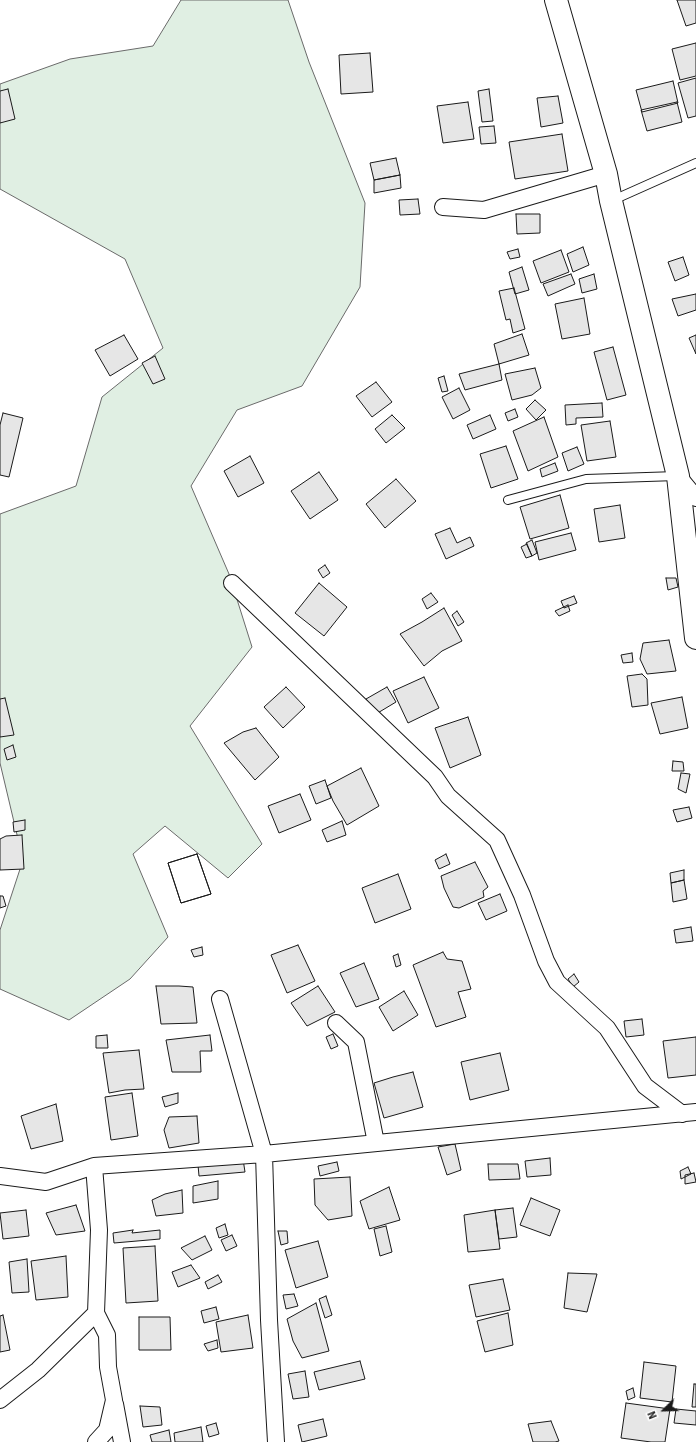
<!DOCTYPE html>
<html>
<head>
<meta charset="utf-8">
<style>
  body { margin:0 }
  #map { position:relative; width:696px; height:1442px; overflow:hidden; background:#fff; font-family:"Source Sans 3",sans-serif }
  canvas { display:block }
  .north { position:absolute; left:644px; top:1390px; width:40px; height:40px; -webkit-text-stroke:3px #fff; paint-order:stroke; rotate:247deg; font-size:11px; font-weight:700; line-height:16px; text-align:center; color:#1a1a1a }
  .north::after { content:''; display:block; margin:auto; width:14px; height:18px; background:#1a1a1a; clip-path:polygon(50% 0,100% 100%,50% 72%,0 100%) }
</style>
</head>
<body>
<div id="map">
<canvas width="696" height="1442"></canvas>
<div class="north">N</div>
</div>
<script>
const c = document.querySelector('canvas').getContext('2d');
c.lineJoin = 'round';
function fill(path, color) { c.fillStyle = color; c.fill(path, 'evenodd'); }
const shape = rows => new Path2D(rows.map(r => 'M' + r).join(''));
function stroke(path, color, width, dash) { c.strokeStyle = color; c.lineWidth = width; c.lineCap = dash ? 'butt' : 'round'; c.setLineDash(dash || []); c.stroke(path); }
const green = shape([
  [181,0,288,0,309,62,365,203,360,287,302,386,237,410,191,486,229,574,252,647,190,726,262,844,228,878,165,826,133,854,168,937,130,979,69,1020,0,989,0,930,23,860,0,763,0,514,76,486,102,397,163,348,125,259,0,189,0,84,70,59,153,46,181,0]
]);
fill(green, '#e0efe3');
stroke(green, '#6a6a6a', 1);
const building = shape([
  [677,0,696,0,696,23,686,26,677,0],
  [696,43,696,76,680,80,672,49,696,43],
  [370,53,373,92,341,94,339,55,370,53],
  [696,78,696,116,688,118,678,83,696,78],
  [673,81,678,103,642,112,636,90,673,81],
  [8,89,15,119,0,123,0,91,8,89],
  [489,89,493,121,482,122,478,91,489,89],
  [558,96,563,123,541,127,537,98,558,96],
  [468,102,474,139,443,143,437,106,468,102],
  [677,102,682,122,647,131,641,110,677,102],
  [494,126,496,143,481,144,479,127,494,126],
  [562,134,568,171,515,179,509,142,562,134],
  [396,158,400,175,374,180,370,163,396,158],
  [400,175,401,188,374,193,374,180,400,175],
  [418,199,420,214,400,215,399,200,418,199],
  [516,214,540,214,540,233,517,234,516,214],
  [583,247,589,265,573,272,567,254,583,247],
  [518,249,520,257,510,259,507,252,518,249],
  [561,250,569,272,541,283,533,261,561,250],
  [683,257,689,275,675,281,668,262,683,257],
  [522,267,529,290,515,294,509,272,522,267],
  [571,274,575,284,548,296,543,284,571,274],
  [594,274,597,289,582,293,579,279,594,274],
  [514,288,525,329,513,333,510,319,506,320,499,291,514,288],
  [696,294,696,310,678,316,672,299,696,294],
  [584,298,590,334,562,339,555,304,584,298],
  [522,334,529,355,499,364,494,344,522,334],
  [124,335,138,359,110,376,95,350,124,335],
  [696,335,696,354,689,338,696,335],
  [613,347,626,395,607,400,594,352,613,347],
  [155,356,165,379,153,384,142,363,155,356],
  [499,364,502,380,465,390,459,374,499,364],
  [535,368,541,388,532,395,512,400,505,374,535,368],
  [444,376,448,391,442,392,438,378,444,376],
  [376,382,392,402,372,417,356,396,376,382],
  [459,388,470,410,453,419,442,397,459,388],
  [535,400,546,410,536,420,526,409,535,400],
  [602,403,603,417,576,418,576,424,566,425,565,405,602,403],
  [515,409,518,417,508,421,505,413,515,409],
  [3,413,23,418,9,477,0,475,0,425,3,413],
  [392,415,405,428,386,443,375,429,392,415],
  [490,415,496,429,473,439,467,425,490,415],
  [544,417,558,457,528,471,513,431,544,417],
  [610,421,616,457,587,461,581,425,610,421],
  [506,446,518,479,491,488,480,454,506,446],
  [577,447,584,464,568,471,562,453,577,447],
  [250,456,264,483,238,497,224,471,250,456],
  [555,463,558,471,542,477,540,469,555,463],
  [319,472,338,500,310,519,291,491,319,472],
  [396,479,416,501,385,528,366,504,396,479],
  [560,495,569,528,530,539,520,507,560,495],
  [620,505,625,538,599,542,594,509,620,505],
  [450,528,457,543,470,537,474,546,446,559,435,534,450,528],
  [571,533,576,550,539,560,535,542,571,533],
  [532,540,537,553,532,556,526,543,532,540],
  [527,544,532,556,526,558,521,547,527,544],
  [325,565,330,573,323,578,318,570,325,565],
  [666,578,676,578,678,587,668,590,666,578],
  [319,583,347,607,324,636,295,613,319,583],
  [431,593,438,602,427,609,422,599,431,593],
  [574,596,577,603,564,608,561,601,574,596],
  [568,605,570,611,559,616,555,611,568,605],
  [444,608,462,641,442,651,424,666,400,634,422,622,444,608],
  [457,611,464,622,458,626,452,615,457,611],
  [669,640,676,671,647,674,640,659,643,643,669,640],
  [632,653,633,662,623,663,621,655,632,653],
  [642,674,647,679,648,705,632,707,627,676,642,674],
  [424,677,439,708,408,723,393,691,424,677],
  [286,687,305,707,283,728,264,707,286,687],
  [387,687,396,702,376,714,366,699,387,687],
  [682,697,688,728,660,734,651,703,682,697],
  [5,698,14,735,0,737,0,699,5,698],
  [468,717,481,755,450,768,435,728,468,717],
  [256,728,279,757,255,780,224,743,243,732,256,728],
  [13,745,16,757,7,760,4,749,13,745],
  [673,761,683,762,684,771,672,771,673,761],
  [361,768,379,806,347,825,333,801,327,786,361,768],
  [681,773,690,774,686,793,678,789,681,773],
  [325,780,331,798,316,804,309,786,325,780],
  [300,794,311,820,279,833,268,806,300,794],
  [689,807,692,818,677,822,673,810,689,807],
  [25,820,25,830,14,832,13,822,25,820],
  [342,821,346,835,327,842,322,830,342,821],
  [22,835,24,869,0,870,0,839,6,836,22,835],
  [197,854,211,894,181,903,168,863,197,854],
  [197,854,211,894,181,903,168,863,197,854],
  [446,854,450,864,439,869,435,860,446,854],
  [475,862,488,887,483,891,484,897,459,908,453,907,444,888,441,876,475,862],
  [684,870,684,880,671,883,670,873,684,870],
  [398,874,411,909,375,923,362,888,398,874],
  [684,880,687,899,673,902,671,883,684,880],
  [500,894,507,911,486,920,478,903,500,894],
  [0,896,3,896,6,906,0,908,0,896],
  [691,927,693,941,676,943,674,930,691,927],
  [298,945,315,981,287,993,271,955,298,945],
  [202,947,203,955,194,957,191,950,202,947],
  [443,952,447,959,462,961,471,989,458,992,466,1017,436,1027,413,965,443,952],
  [398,954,401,965,396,967,393,956,398,954],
  [364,963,379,999,356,1007,340,973,364,963],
  [574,974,579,982,573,987,568,979,574,974],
  [156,986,179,986,193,987,197,1023,161,1024,156,986],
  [318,986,335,1012,307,1026,291,1003,318,986],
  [404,991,418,1015,393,1031,379,1007,404,991],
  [642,1019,644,1035,626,1037,624,1021,642,1019],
  [333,1034,338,1046,331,1049,326,1037,333,1034],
  [107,1035,108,1048,96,1048,96,1036,107,1035],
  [210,1035,212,1051,200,1051,201,1072,172,1072,166,1040,210,1035],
  [696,1037,696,1075,668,1078,663,1041,696,1037],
  [139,1050,144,1089,125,1090,109,1093,103,1053,139,1050],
  [500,1053,509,1090,470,1100,461,1062,500,1053],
  [413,1072,423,1107,384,1118,374,1083,393,1077,413,1072],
  [132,1093,138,1136,111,1140,105,1097,132,1093],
  [178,1093,178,1103,165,1107,162,1097,178,1093],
  [56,1104,63,1141,31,1149,21,1116,56,1104],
  [197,1116,199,1143,169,1148,164,1130,169,1117,197,1116],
  [455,1144,461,1170,447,1175,438,1147,455,1144],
  [550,1158,551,1175,527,1177,525,1161,550,1158],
  [243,1159,245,1172,199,1176,198,1165,243,1159],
  [337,1162,339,1171,320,1176,318,1166,337,1162],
  [488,1164,518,1164,520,1179,489,1180,488,1164],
  [688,1167,691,1174,681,1179,680,1171,688,1167],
  [694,1173,696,1182,685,1184,685,1175,694,1173],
  [350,1177,352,1216,328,1220,315,1205,314,1179,350,1177],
  [218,1181,218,1199,193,1203,193,1186,218,1181],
  [389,1187,400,1220,369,1229,360,1201,389,1187],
  [182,1190,183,1213,156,1216,152,1200,165,1194,182,1190],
  [531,1198,560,1210,550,1236,520,1225,531,1198],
  [76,1205,85,1231,56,1235,46,1213,76,1205],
  [513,1208,517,1237,499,1239,495,1210,513,1208],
  [26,1210,29,1236,3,1239,0,1213,26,1210],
  [495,1210,500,1249,468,1252,464,1215,495,1210],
  [225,1224,228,1235,219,1238,216,1228,225,1224],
  [386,1226,392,1252,380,1256,374,1229,386,1226],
  [133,1230,132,1233,160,1230,160,1239,114,1243,113,1233,133,1230],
  [278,1231,287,1231,288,1243,281,1245,278,1231],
  [232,1235,237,1246,226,1251,221,1240,232,1235],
  [205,1236,212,1250,192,1260,181,1248,205,1236],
  [318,1241,328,1277,296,1288,285,1250,318,1241],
  [155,1246,158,1301,126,1303,123,1248,155,1246],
  [66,1256,68,1297,36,1300,31,1261,66,1256],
  [27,1259,29,1292,12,1293,9,1262,27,1259],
  [191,1265,200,1278,178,1287,172,1272,191,1265],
  [568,1273,597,1274,587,1312,564,1308,568,1273],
  [218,1275,222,1282,208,1289,205,1282,218,1275],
  [503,1279,510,1310,476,1317,469,1285,503,1279],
  [294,1294,298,1306,286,1309,283,1295,294,1294],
  [326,1296,332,1315,325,1318,319,1299,326,1296],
  [316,1303,329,1351,302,1358,293,1341,287,1319,316,1303],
  [216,1307,219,1319,204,1323,201,1311,216,1307],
  [508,1313,513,1345,485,1352,477,1321,508,1313],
  [3,1315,10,1350,0,1352,0,1316,3,1315],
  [248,1315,253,1348,221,1352,216,1322,248,1315],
  [139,1317,170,1317,171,1350,139,1350,139,1317],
  [217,1340,218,1348,208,1351,204,1344,217,1340],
  [360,1361,365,1379,319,1390,314,1372,360,1361],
  [644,1362,676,1366,672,1402,640,1398,644,1362],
  [305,1371,309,1397,293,1399,288,1374,305,1371],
  [694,1384,696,1384,696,1407,692,1407,694,1384],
  [633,1388,635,1397,628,1400,626,1391,633,1388],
  [626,1403,670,1409,665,1442,651,1442,621,1438,626,1403],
  [140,1406,160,1407,162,1425,143,1427,140,1406],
  [676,1409,696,1411,696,1425,674,1423,676,1409],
  [323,1419,327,1436,302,1442,298,1425,323,1419],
  [551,1421,559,1441,555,1442,533,1442,528,1424,551,1421],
  [216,1423,219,1434,209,1437,206,1426,216,1423],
  [201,1427,203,1442,175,1442,174,1433,201,1427],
  [169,1430,171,1442,152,1442,150,1435,169,1430]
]);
fill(building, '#e6e6e6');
stroke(building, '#1a1a1a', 1);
const lane = shape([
  [611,201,696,163],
  [508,500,586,479,677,476]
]);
const street = shape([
  [443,207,484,210,606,174],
  [678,476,696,498],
  [232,583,435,777,448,796,497,840,522,895,546,961,557,982,607,1028,645,1086,682,1114],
  [220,999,264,1154,269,1320,276,1442],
  [336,1023,356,1042,376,1143],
  [0,1176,46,1182,94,1166,264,1154,696,1112],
  [0,1400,38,1370,96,1313,99,1230,94,1166],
  [115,1404,122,1442],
  [96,1442,107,1430,114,1400,108,1367,107,1335,96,1313]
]);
const highway = shape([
  [556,0,606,174,611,201,678,476,696,638]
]);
stroke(lane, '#1a1a1a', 10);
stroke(street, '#1a1a1a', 18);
stroke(highway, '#1a1a1a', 24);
stroke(lane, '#fff', 8);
stroke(street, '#fff', 16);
stroke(highway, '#fff', 22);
</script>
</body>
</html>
